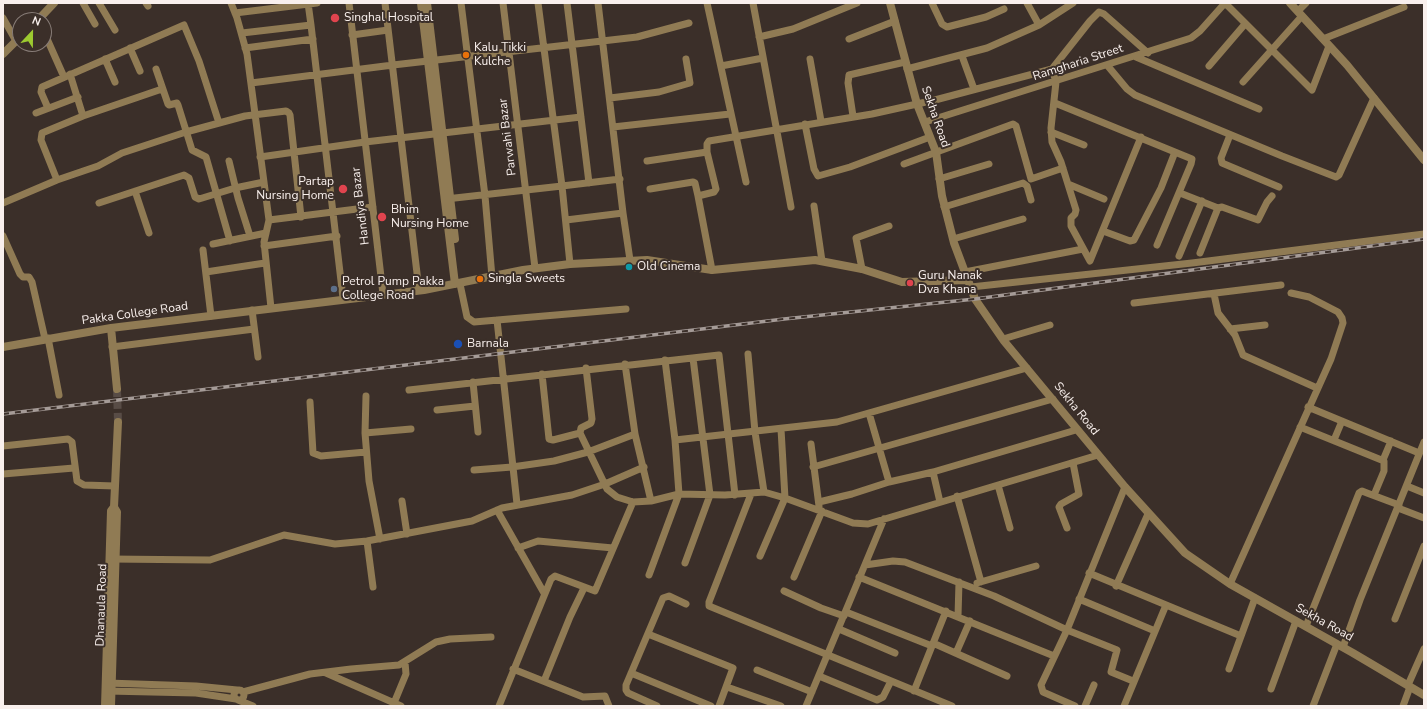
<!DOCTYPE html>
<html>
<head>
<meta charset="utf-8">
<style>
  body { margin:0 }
  #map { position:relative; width:1427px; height:709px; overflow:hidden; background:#3b2f29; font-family:"Nunito Sans",sans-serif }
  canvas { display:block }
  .frame { position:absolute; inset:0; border:4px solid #f9f0ed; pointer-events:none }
  .north { position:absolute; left:12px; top:12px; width:40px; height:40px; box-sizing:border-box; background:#3b2f29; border:1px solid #877c77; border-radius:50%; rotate:22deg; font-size:11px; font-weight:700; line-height:16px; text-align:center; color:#f9f0ed }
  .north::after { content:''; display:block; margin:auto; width:14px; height:18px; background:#9dca30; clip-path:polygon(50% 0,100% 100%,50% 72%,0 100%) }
</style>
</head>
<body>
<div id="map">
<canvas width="1427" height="709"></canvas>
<div class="frame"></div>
<div class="north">N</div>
</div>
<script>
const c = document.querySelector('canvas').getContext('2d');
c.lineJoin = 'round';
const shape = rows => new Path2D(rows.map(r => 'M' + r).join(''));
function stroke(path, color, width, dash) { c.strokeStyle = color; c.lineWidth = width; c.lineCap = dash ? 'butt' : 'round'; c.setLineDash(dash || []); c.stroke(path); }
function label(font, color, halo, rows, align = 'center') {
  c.font = font + ' "Nunito Sans",sans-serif'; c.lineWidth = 4; c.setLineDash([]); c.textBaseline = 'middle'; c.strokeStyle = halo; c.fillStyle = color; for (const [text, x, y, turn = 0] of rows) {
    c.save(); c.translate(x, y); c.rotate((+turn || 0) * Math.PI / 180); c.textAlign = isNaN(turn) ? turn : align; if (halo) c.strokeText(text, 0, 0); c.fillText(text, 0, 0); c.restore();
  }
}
stroke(shape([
  [117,389,118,422]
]), '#584c46', 8, [8, 4]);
stroke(shape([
  [83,3,95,24],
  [99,3,115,30],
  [146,3,148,6],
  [231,3,237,18,247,54,255,114,269,220,264,242,271,308],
  [308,3,311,25],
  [349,3,383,294],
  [385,3,419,290],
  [461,3,485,196,492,277],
  [503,3,535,268],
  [538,3,562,186,620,179],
  [567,3,589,183],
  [598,3,623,213],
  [707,3,746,182],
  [753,3,791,207],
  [932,3,942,24,947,27,986,17,1004,9],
  [1027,3,1039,25],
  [1225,3,1312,90,1329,46],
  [1298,11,1306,3],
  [235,13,317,3],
  [3,18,16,41],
  [44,32,64,77],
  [242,33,311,25,343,298],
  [352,35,388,30],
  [759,37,793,29,857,3],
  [849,39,895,21],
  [1323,39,1404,7],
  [130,48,140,71],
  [245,48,313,39],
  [962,56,974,89],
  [1136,57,1259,109],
  [105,59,115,82],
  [810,59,821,121],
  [1107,65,1127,89,1135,95,1282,156,1336,177,1339,175,1374,98],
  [721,66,763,58],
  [1209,66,1245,24],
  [156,69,168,104,169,105,177,103,178,105,192,150,206,157,230,241],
  [907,69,987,48,1039,25,1073,3],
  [1052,69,1056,82,1051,128,1052,142,1061,162,1076,210,1075,214,1071,218,1071,226,1090,261,1141,137],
  [70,74,83,116],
  [1243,82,1302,16],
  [251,83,393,65,637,37,689,23],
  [610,98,659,92,690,83,686,59],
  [1055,103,1192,159,1191,164,1157,245],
  [48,108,41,92,42,87,184,25,199,61,219,123],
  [36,113,78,97],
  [853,116,848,83,849,75,905,62],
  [925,122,1191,38,1200,31,1225,3],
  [805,124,814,169,818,176,850,167,930,137],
  [613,127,730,114],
  [1051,132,1084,145],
  [1230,135,1221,158,1222,163,1279,187],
  [260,157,365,142,581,117],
  [229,161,238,198,250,236],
  [647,161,707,152],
  [904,164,1013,124,1016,126,1031,179,1063,168],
  [939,179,989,164],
  [57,180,41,140,42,133,83,116,162,89],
  [1068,184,1104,199],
  [650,189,693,182,695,183,698,196],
  [135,191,149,233],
  [1180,193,1218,208,1200,253],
  [446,199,562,186,570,264],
  [3,203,57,180,98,166,122,153,186,132,245,116,286,111,289,113,290,115,301,217],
  [99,203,184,175,189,178,195,197,199,199,235,188,264,182],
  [814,206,822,261],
  [944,207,1023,183,1027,186,1031,200],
  [1218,208,1222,207,1258,220,1267,202,1272,196],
  [269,220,373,207],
  [566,220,623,213,630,260],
  [1103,231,1130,241,1134,240,1161,188,1175,152],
  [3,236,20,274,23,277,29,277,32,282,45,339],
  [953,239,1023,219],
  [213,244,266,233],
  [264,246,337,236],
  [203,250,211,316],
  [1179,256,1202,201],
  [862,269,856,238,889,226],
  [712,270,698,196,714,192,716,189,707,152,707,144,709,141,872,114,935,100,1052,69,1090,21,1099,12,1104,14,1148,53],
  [206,272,265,263],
  [965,272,1083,249],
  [460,284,467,317,474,322,626,309],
  [971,287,1192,263,1424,234],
  [1214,294,1218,313,1235,335,1243,355,1317,388],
  [1134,303,1281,285],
  [252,310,258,357],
  [497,320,517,504],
  [1230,329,1265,325],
  [48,338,59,395],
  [1003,339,1050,325],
  [112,347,254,329],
  [748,354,755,432,764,492],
  [625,364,635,434,651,501],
  [586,368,592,419,591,423,581,428,580,433,607,489,617,497,633,502,651,501,679,494,725,495,764,492,785,498,853,523,868,524,1098,455],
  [542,374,549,439,553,440,580,433],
  [473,382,478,432],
  [409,390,719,355,735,495],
  [366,396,365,433,369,481,380,539],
  [310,402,313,453,321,456,366,452],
  [1308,407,1419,453],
  [437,410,475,406],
  [869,413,889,482],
  [1300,427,1384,461,1384,471,1374,495],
  [365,433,411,429],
  [675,440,837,422,1027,368],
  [1334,440,1342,421],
  [811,444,819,506],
  [3,446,68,439,72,442,77,481,84,485,115,486],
  [1383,460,1391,441],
  [813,467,1053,399],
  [474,470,512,467,554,461,588,452,635,434],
  [933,472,940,502],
  [3,474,74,468],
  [998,485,1010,528],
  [1407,486,1424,493],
  [751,494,709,602,709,606,952,706],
  [957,496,981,582],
  [402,501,407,534],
  [819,502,852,494,889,482,933,472,1076,430],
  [1398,508,1424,518],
  [497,510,544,593],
  [1067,528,1059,507,1061,504,1079,494,1073,463],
  [367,541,373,587],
  [518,548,538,541,613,548],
  [760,556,785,498,781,429],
  [110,559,210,560,284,535,335,544,367,541,472,521,502,508,572,495,605,484,644,467],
  [685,563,710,495,693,358],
  [865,565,893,561,905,562,994,596,1067,630,1117,650,1111,672,1133,681],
  [1089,573,1241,636],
  [649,575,679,494,675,440,665,360],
  [794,577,822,511],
  [859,577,1054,656],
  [977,583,1036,566],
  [1230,584,1331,359,1343,323,1342,318,1338,312,1309,297,1291,293],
  [1116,586,1148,514],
  [784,591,821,608,844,616],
  [1079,599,1155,631],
  [846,612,932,646],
  [958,616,959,582],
  [1395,619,1424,546],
  [1306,626,1359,493,1362,491,1367,493,1399,505],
  [839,629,895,653],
  [648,634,733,668,719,706],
  [933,643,1007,676],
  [1343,647,1360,600,1424,442],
  [956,653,970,621],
  [513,669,583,697,605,696,609,706],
  [1229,669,1255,598],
  [757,670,812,692],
  [326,673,401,706],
  [631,673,711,706],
  [819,676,877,700,883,697,891,681],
  [544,681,570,617,584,588],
  [107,683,196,686,237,690],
  [1408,685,1424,649],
  [727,687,781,706],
  [1271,689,1296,621],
  '234 695a5 5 0 1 1 10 0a5 5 0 1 1-10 0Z',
  [107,691,196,693,236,699],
  [914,691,946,611],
  [243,692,310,674,351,669,399,665,436,642,450,639,491,637],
  [238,700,253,706],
  [394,703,406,674,405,662],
  [499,706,551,579,555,576,595,591,633,502],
  [657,706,628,693,626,690,626,685,663,598,669,596,686,604],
  [806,706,884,519],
  [1075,706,1043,692,1041,685,1067,630,1125,487],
  [1085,706,1094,685],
  [1124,706,1166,605],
  [1313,706,1337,644],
  [1403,706,1410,687]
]), '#907b54', 7);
stroke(shape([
  [421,3,455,284],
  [427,3,455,239],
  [890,3,917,104,936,152,942,196,954,243,975,299,1004,341,1125,487,1185,553,1230,584,1353,653,1424,695],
  [1290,3,1347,65,1424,160],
  [38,20,54,3],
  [3,54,20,37],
  [111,328,117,389],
  [3,347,111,328,424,290,523,270,570,264,647,260,712,270,815,260,862,269,902,282,969,280],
  [105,706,111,511,114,507,118,422],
  [111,706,117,512,114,507]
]), '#907b54', 8);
const rail = shape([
  [3,414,784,319,975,299,1424,239]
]);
stroke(rail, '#a59b97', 3.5);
stroke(rail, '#3b2f29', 2, [6]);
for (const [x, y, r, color] of [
  [335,18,5,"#e0444e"],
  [466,55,4,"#e8710a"],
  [343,189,5,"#e0444e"],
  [382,217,5,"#e0444e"],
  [629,267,4,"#0f9aa8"],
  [480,279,4,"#e8710a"],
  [910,283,4,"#e0444e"],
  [334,289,4,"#5c6f8a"],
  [458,344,5,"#1a4fb4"]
]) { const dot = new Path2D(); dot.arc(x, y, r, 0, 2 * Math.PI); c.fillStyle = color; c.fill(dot); stroke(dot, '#3b2f29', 1.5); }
label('12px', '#f9f0ed', '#3b2f29', [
  ["Singhal Hospital",344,18],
  ["Kalu Tikki",474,48],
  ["Kulche",474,62],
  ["Partap",334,182,"right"],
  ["Nursing Home",334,196,"right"],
  ["Bhim",391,210],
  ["Nursing Home",391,224],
  ["Old Cinema",637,267],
  ["Guru Nanak",918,276],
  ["Dva Khana",918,290],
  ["Singla Sweets",488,279],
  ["Petrol Pump Pakka",342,282],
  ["College Road",342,296],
  ["Barnala",467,344]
], 'left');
label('12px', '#f9f0ed', '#3b2f29', [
  ["Ramgharia Street",1078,63,-18],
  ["Sekha Road",935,117,71],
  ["Parwahi Bazar",508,137,-97],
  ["Handiya Bazar",361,206,-97],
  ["Pakka College Road",135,314,-8],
  ["Sekha Road",1076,409,51],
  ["Dhanaula Road",102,605,-88],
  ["Sekha Road",1324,623,29]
]);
</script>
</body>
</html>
